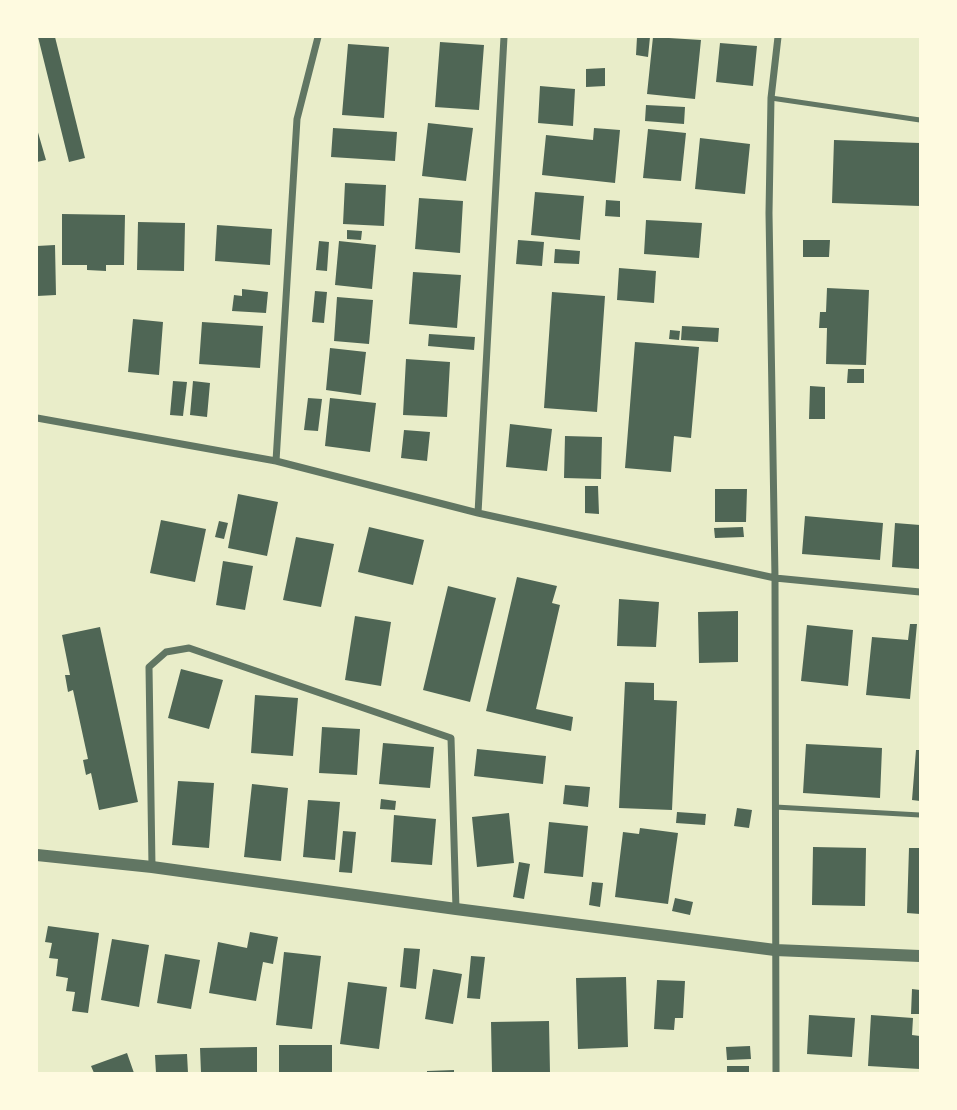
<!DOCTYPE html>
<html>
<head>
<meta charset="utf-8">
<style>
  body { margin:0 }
  #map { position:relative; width:957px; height:1110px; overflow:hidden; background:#e9edc9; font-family:"Asap Condensed",sans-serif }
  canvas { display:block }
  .frame { position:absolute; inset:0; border:38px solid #fefae0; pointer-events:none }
</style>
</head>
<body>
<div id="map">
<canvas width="957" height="1110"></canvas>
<div class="frame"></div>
</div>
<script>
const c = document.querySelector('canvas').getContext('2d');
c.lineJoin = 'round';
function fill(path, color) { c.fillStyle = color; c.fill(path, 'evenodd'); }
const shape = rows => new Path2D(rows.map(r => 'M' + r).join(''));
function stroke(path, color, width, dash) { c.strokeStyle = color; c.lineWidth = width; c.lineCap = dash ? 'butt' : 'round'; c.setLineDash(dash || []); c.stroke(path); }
fill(shape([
  [38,37,55,37,85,158,69,162],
  [637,37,650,37,648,57,636,55],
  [653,37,701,40,695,99,647,94],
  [440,42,484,45,479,110,435,107],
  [720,43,757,46,753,86,716,82],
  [348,44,389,47,384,118,342,115],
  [605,68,605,86,586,87,586,69],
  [540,86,575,89,573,126,538,123],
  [646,105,685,107,684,124,645,121],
  [428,123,473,128,466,181,422,176],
  [333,128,397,132,395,161,331,157],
  [594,128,620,130,615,183,542,175,546,135,593,140],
  [37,129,46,160,37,162],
  [648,129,686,133,681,181,643,178],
  [700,138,750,144,745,194,695,189],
  [834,140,920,143,920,206,832,203],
  [345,183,386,185,384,226,343,224],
  [535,192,584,196,580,240,531,235],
  [419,198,463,201,460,253,415,249],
  [606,200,620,201,620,217,605,216],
  [62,214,125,215,124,265,106,265,106,271,87,270,87,265,62,265],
  [646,220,702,223,699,258,644,254],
  [138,222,185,223,184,271,137,270],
  [217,225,272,229,270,265,215,261],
  [347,230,362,231,361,240,347,239],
  [518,240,544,242,542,266,516,264],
  [803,240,830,240,829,257,803,257],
  [319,241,329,242,327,271,316,270],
  [339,241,376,245,372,289,335,285],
  [55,245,56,295,37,296,37,246],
  [555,249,580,251,579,264,554,263],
  [619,268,656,271,654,303,617,300],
  [413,272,461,275,457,328,409,324],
  [827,288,869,290,866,365,826,364,827,328,819,328,820,312,826,312],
  [242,289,268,292,266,313,232,311,234,295,242,296],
  [315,291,327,292,324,323,312,322],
  [552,292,605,296,597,412,544,408],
  [337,297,373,300,369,344,334,341],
  [133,319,163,322,159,375,128,372],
  [202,322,263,326,260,368,199,364],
  [682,326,719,328,718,342,681,340],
  [670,330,680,331,679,340,669,339],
  [429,334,475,337,474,350,428,346],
  [635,342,699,347,691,438,674,436,671,472,625,468],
  [330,348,366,352,361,395,326,390],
  [406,359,450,362,447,417,403,415],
  [848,369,864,369,864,383,847,383],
  [173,381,187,382,183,416,170,415],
  [193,381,210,383,207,417,190,415],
  [810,386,825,387,825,419,809,419],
  [308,398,322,399,318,431,304,430],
  [330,398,376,403,370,452,325,446],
  [510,424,552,429,547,471,506,467],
  [404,430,430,432,427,461,401,458],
  [565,436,602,437,601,479,564,478],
  [585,486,598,486,599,514,585,513],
  [715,489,747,489,746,522,715,522],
  [238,494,278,502,267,556,228,548],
  [805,516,883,523,880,560,802,554],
  [161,520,206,529,195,582,150,573],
  [219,521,228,523,224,539,215,537],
  [895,523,920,525,920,569,892,567],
  [369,527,424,540,413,585,358,572],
  [743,527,744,537,715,538,714,528],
  [296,537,334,544,321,607,283,600],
  [223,561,253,566,245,610,216,605],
  [517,577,557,586,552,603,560,605,536,709,573,717,571,731,486,711],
  [448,586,496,598,470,702,423,690],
  [619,599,659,602,656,647,617,646],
  [738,611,738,662,699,663,698,612],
  [355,616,391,622,381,686,345,680],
  [910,624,917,624,910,699,866,695,872,637,908,640],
  [807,625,853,630,848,686,801,681],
  [100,627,138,802,99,810,91,773,86,775,83,760,88,759,73,690,68,692,65,675,70,675,62,635],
  [181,669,223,680,209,729,168,718],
  [625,682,654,683,654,700,677,701,672,810,619,808],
  [255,695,298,698,293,756,251,753],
  [322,727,360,729,357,775,319,773],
  [383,743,434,747,430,788,379,784],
  [806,744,882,748,880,798,803,793],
  [477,749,546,756,543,784,474,776],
  [916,750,920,750,920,801,912,800],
  [178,781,214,783,209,848,172,845],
  [252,784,288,788,281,861,244,857],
  [565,785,590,787,588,807,563,804],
  [381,799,396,801,395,810,380,809],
  [308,800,340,802,335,860,303,857],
  [737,808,752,810,749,828,734,826],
  [677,812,706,814,705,825,676,823],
  [509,813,514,863,477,867,472,817],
  [394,815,436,819,432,865,391,862],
  [549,822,588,826,583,877,544,873],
  [640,828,678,833,668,904,615,897,623,832,639,834],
  [343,831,356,832,352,873,339,872],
  [813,847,866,848,865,906,812,905],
  [909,848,920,848,920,914,907,913],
  [519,862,530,864,524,899,513,897],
  [592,882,603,883,600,907,589,905],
  [675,898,693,902,690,915,672,911],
  [48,926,99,933,88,1013,72,1011,75,992,66,991,68,978,56,976,58,959,49,958,52,943,45,942],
  [250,932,278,937,273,964,263,962,256,1001,209,993,218,942,247,948],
  [112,939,149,945,139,1007,101,1000],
  [404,948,420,949,416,989,400,987],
  [284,952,321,956,312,1029,276,1025],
  [165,954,200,960,191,1009,157,1003],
  [471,956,485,957,480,999,467,998],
  [433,969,462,974,453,1024,425,1019],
  [626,977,628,1047,578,1049,576,978],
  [657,980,685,981,683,1018,675,1018,674,1030,654,1029],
  [348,982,387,987,379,1049,340,1044],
  [912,989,920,990,920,1014,911,1014],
  [809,1015,855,1018,852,1057,807,1054],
  [871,1015,913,1018,912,1035,920,1036,920,1069,868,1066],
  [549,1021,550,1073,492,1073,491,1022],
  [279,1045,332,1045,332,1073,279,1073],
  [750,1046,751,1059,727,1060,726,1047],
  [257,1047,257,1073,201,1073,200,1048],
  [127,1053,134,1073,94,1073,91,1066],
  [187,1054,188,1073,156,1073,155,1055],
  [727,1066,749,1066,749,1073,727,1073],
  [454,1070,454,1073,427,1073,427,1071]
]), '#4f6655');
stroke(shape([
  [771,98,920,120],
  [775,807,920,815]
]), '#617663', 5);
stroke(shape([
  [37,418,276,461,478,513,775,578,920,592],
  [276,461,297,119,318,37],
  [478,513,504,37],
  [152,867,149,667,166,652,189,648,451,738,456,909],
  [776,1073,775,578,769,213,771,98,778,37]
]), '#617663', 7);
stroke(shape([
  [37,855,152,867,456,909,775,950,920,956]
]), '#617663', 12);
</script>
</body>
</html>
